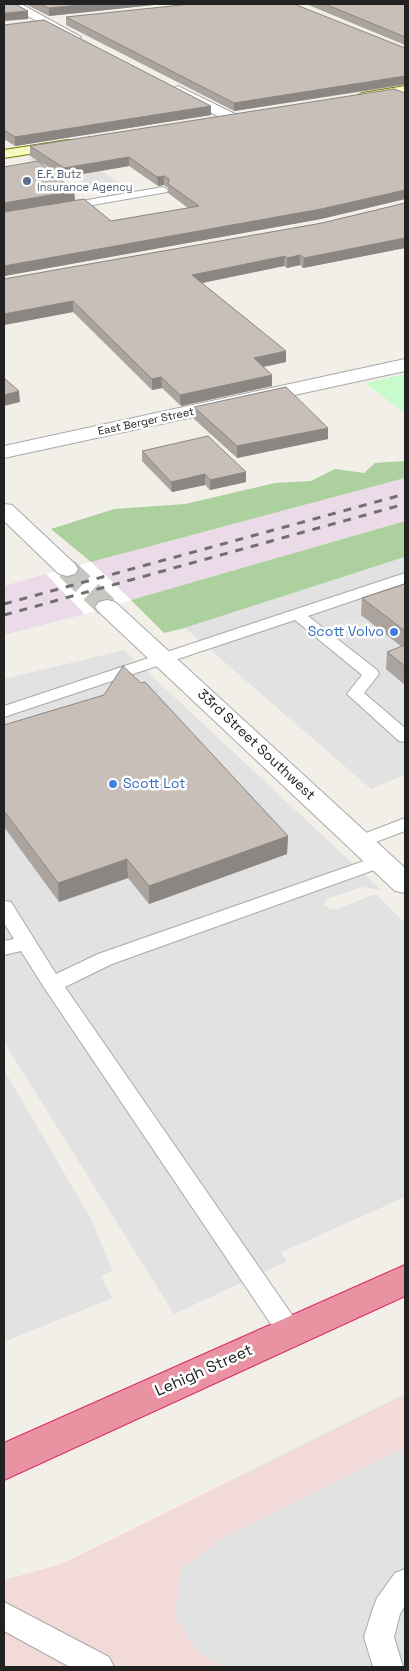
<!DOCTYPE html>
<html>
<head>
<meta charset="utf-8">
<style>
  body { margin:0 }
  #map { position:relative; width:409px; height:1671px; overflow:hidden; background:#f2efe9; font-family:"Space Grotesk",sans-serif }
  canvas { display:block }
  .frame { position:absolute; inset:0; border:5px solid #222; pointer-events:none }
</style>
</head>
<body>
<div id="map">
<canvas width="409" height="1671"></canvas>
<div class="frame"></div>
</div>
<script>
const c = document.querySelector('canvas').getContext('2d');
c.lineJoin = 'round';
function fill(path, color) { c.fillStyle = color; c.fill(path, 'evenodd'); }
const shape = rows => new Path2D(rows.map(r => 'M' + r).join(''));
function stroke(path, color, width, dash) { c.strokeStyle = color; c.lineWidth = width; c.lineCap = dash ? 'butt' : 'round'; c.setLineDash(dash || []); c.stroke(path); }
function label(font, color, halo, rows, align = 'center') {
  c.font = font + ' "Space Grotesk",sans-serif'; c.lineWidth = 5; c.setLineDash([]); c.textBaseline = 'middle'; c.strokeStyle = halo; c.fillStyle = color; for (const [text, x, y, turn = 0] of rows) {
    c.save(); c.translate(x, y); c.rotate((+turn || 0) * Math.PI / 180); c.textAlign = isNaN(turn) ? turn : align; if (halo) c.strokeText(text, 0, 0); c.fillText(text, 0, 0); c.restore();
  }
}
fill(shape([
  [405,1394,405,1667,4,1667,4,1580,62,1564]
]), '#f2dad9');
fill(shape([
  [405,478,405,521,131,600,91,562],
  [46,574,85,614,4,635,4,586]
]), '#ebdbe8');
fill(shape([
  [405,461,405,478,91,562,51,529,114,509,185,504,275,483,311,481,335,469,364,473,375,463],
  [405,521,405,557,185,628,164,633,131,600]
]), '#add19e');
fill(shape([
  [405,374,405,413,365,383]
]), '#c8facc');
fill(shape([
  [72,151,118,182,89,187,61,168,44,171,28,159],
  [405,557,405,775,371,789,185,628],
  [124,650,381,890,362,887,327,899,324,905,331,909,336,909,376,894,405,923,405,1197,282,1252,286,1262,174,1314,4,1042,4,679],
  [4,1070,91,1219,113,1271,101,1276,112,1298,4,1342],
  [405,1447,405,1667,222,1667,197,1650,175,1617,181,1569,222,1538]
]), '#e2e2e2');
fill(shape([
  [91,562,131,600,85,614,46,574]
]), '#fff');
stroke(shape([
  [67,569,107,607]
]), '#c8c6c1', 22, [22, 11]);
const lane = shape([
  [163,187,168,190,167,192,64,210,59,207,64,204,163,187],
  [405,573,405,583,308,616,377,670,379,674,364,693,405,728,405,742,399,741,347,694,362,675,295,620,4,717,4,706,405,573],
  [405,818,405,831,360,848,353,846,351,842,353,838,405,818],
  [381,855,388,857,391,861,388,865,112,964,65,987,299,1325,303,1332,299,1339,290,1343,281,1339,45,989,21,951,4,955,4,941,14,939,4,923,4,901,11,902,56,974,98,954,381,855],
  [405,1569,405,1606,400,1614,394,1637,403,1667,373,1667,364,1637,373,1608,377,1598,395,1573,405,1569],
  [4,1602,109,1657,114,1667,70,1667,4,1631,4,1602]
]);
const street = shape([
  [6,4,21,4,81,37,75,41,71,40,6,4],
  [178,86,237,115,239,118,232,122,227,121,173,93,171,90,178,86],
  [405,359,405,371,4,458,4,446,405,359],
  [4,504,12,505,75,564,78,569,75,574,67,576,59,574,4,521,4,504],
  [107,600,115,602,405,868,405,893,395,891,99,612,95,607,99,602,107,600]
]);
const secondary = shape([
  [405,86,405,94,362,101,355,97,362,93,405,86],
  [68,140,73,141,75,144,73,147,4,158,4,150,68,140]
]);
const highway = shape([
  [405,1265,405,1296,4,1480,4,1443,405,1265]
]);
stroke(lane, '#a9a9a9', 2);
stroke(street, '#a9a9a9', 2);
stroke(secondary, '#707d05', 2);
stroke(highway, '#dc2a67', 2);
fill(lane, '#fff');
fill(street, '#fff');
fill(secondary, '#f7fabf');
fill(highway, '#e892a2');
stroke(shape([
  [4,604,405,494],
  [4,615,405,504]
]), '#707070', 3, [8, 8]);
fill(shape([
  [25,4,163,4,49,16],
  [306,4,405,4,405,45],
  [66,17,405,48,405,85,234,111,66,25],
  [4,25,211,115,15,146,4,139],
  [405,93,405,200,405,199,321,219,4,276,4,167,74,191,75,201,111,221,188,208,168,193,168,188,164,185,158,186,129,166,65,177,30,156,30,146],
  [405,203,405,248,303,268,300,265,287,268,284,266,202,283,286,351,286,362,263,367,272,386,181,406,162,388,152,390,73,312,4,325,4,279,322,223],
  [194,407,328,439,237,458,194,419],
  [142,451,246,472,246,482,210,490,205,485,172,492,142,461],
  [405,584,405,685,386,669,387,652,402,647,361,615,362,598],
  [4,725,288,836,287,854,149,904,128,878,59,902,4,827]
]), '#aba49e');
fill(shape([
  [90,4,163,4,49,16,49,8],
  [28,11,28,19,4,21,4,13],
  [405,76,405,84,234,111,234,103],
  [211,106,211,115,15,146,15,137],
  [129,157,129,166,65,177,64,168],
  [164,176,164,185,158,186,157,177],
  [405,190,405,199,321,219,4,276,4,266],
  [74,191,75,201,4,213,4,203],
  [405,238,405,248,303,268,304,258],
  [300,255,300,265,287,268,287,258],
  [285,256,284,266,192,285,192,275],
  [73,301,73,312,4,325,4,314],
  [286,351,286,362,253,369,254,358],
  [272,375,272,386,181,406,180,395],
  [161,377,162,388,152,390,152,379],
  [19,391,20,402,4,406,4,395],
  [328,428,328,439,237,458,237,446],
  [246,472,246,482,210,490,210,480],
  [205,474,205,485,172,492,171,482],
  [288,836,287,854,149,904,149,886],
  [127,859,128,878,59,902,58,883]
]), '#8b8681');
const building = shape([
  [4,4,15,4,28,11,4,13,4,4],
  [40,4,90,4,49,8,40,4],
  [191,4,294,4,405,48,405,76,234,103,66,17,191,4],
  [325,4,405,4,405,37,325,4],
  [44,20,211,106,15,137,4,130,4,25,44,20],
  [394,89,405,93,405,190,321,209,4,266,4,212,84,199,111,221,199,206,168,184,169,179,164,176,157,177,129,157,64,168,30,146,394,89],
  [38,161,74,191,4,203,4,167,38,161],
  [405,203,405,238,304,258,300,255,287,258,285,256,192,275,286,351,254,358,272,375,180,395,161,377,152,379,73,301,4,314,4,279,322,223,405,203],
  [4,378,19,391,4,395,4,378],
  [286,387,328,428,237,446,194,407,286,387],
  [208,436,246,472,210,480,205,474,171,482,142,451,208,436],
  [405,584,405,631,362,598,405,584],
  [405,645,405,666,387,652,405,645],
  [123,666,141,683,145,682,288,836,149,886,127,859,58,883,4,811,4,725,104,695,123,666]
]);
fill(building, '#c7bfb8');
stroke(building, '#8b8681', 1);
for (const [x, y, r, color] of [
  [27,181,5,"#5c6f8a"],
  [394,632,5,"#3f7fe0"],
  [113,784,5,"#3f7fe0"]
]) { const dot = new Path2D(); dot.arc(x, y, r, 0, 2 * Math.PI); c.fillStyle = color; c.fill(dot); stroke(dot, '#fff', 2); }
label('11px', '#4e5e75', '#fff', [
  ["E.F. Butz",37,175],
  ["Insurance Agency",37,188]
], 'left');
label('11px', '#222', '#fff', [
  ["East Berger Street",146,422,-12]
]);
label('14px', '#366cbe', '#fff', [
  ["Scott Volvo",384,632],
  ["Scott Lot",123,784,"left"]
], 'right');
label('14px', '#222', '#fff', [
  ["33rd Street Southwest",256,745,43]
]);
label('16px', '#222', '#fff', [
  ["Lehigh Street",204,1371,-24]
]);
</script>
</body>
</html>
